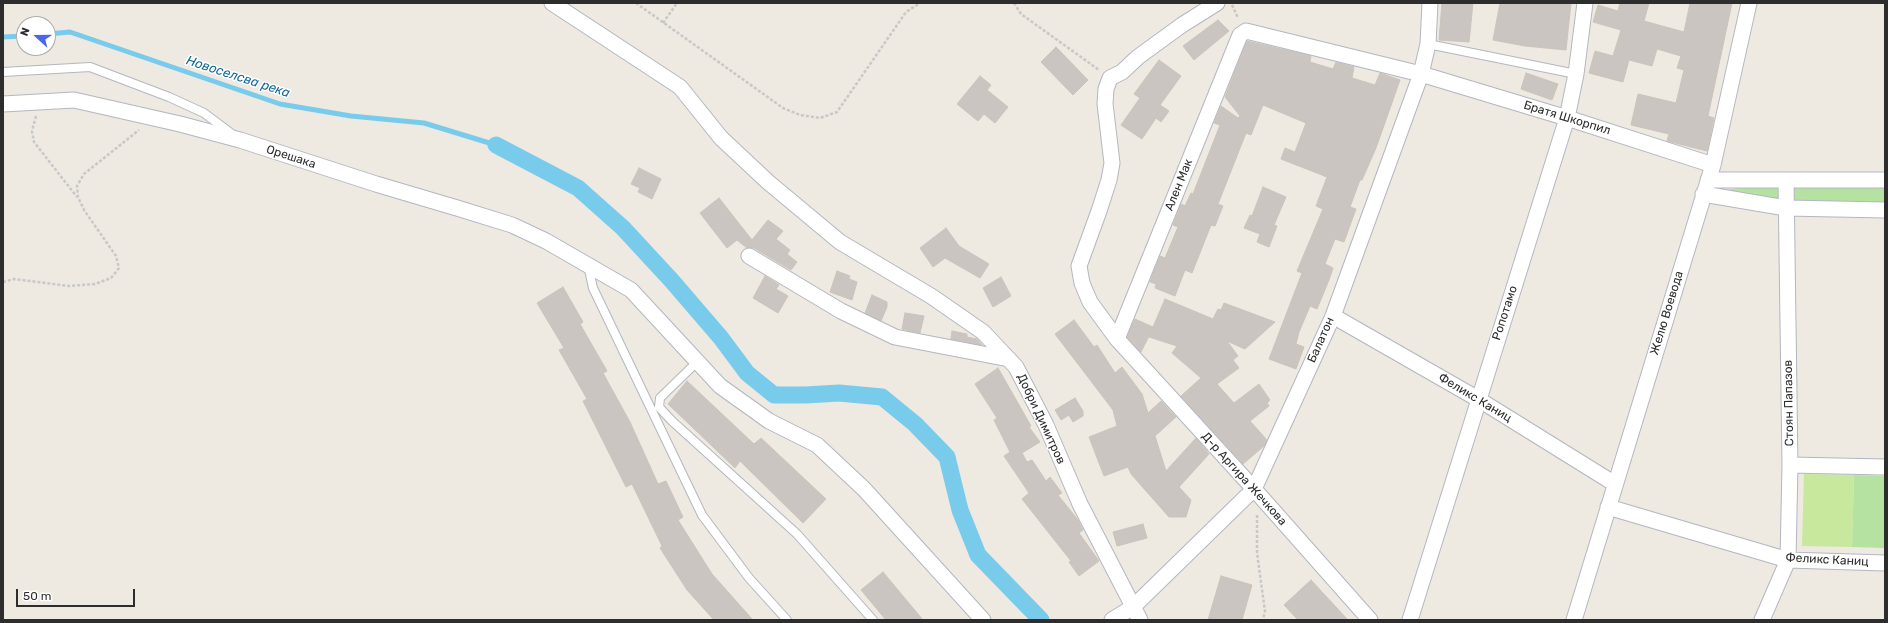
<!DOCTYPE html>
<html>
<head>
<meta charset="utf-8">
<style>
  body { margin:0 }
  #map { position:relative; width:1888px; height:623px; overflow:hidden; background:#eee9e1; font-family:Rubik,sans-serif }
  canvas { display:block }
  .frame { position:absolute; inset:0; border:4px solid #2d2d2d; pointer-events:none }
  .north { position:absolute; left:16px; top:16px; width:40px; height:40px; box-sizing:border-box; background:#fff; border:1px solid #ababab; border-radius:50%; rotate:291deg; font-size:11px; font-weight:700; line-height:16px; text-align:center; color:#2d2d2d }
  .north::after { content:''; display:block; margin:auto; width:14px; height:18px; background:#4966f3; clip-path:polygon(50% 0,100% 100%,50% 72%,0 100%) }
  .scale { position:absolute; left:16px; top:589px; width:119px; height:18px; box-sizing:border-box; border:2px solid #2d2d2d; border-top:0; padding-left:5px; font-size:12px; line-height:14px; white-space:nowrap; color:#2d2d2d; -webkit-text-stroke:3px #fff; paint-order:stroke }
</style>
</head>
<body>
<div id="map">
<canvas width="1888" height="623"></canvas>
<div class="frame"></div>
<div class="north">N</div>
<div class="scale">50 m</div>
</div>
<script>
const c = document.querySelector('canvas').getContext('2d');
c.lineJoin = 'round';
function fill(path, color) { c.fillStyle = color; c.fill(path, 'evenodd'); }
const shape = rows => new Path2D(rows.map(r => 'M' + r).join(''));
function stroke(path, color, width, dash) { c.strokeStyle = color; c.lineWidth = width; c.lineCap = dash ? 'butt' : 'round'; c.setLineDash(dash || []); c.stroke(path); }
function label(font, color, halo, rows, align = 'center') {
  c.font = font + ' Rubik,sans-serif'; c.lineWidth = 3; c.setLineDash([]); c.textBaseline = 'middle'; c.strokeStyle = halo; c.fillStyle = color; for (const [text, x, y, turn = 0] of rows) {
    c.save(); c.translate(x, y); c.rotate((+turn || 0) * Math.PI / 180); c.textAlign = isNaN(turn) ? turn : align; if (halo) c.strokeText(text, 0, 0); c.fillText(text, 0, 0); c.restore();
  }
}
fill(shape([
  [1786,180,1885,180,1885,210,1703,194],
  [1854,475,1885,476,1885,548,1852,547]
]), '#b5e2a0');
fill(shape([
  [1804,474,1854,475,1852,547,1802,546]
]), '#c7e89d');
stroke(shape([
  [48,34,70,32,280,104,351,116,424,123,496,145],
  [3,37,24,36]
]), '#79cbeb', 5);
stroke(shape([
  [496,145,578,188,623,228,672,281,721,338,747,373,774,395,806,395,839,393,882,397,915,424,947,457,960,510,978,555,1041,620]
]), '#79cbeb', 17);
const building = shape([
  [1442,3,1473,3,1469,42,1439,40,1442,3],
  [1500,3,1571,3,1566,50,1525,46,1493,40,1500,3],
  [1620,3,1649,3,1644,21,1684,32,1690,3,1732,3,1708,116,1714,118,1707,151,1667,141,1669,134,1631,125,1638,94,1676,103,1684,70,1677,68,1681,56,1657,49,1652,66,1629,60,1623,82,1589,73,1595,51,1613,56,1621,30,1593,22,1598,5,1618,11,1620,3],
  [1218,20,1229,31,1194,60,1183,46,1218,20],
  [1247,41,1311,56,1310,62,1333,69,1336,62,1354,67,1352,78,1375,85,1380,73,1400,80,1376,148,1362,180,1360,180,1350,207,1356,209,1344,242,1335,239,1325,264,1333,268,1329,280,1317,309,1310,306,1299,332,1296,344,1304,347,1296,369,1269,359,1302,273,1297,271,1323,209,1316,206,1327,177,1281,159,1285,148,1295,152,1306,123,1263,105,1251,135,1246,133,1218,204,1223,206,1215,226,1211,225,1192,273,1185,270,1175,296,1155,288,1156,284,1150,282,1160,256,1165,258,1178,227,1173,225,1181,204,1185,206,1191,193,1193,194,1220,125,1214,123,1221,106,1238,118,1240,116,1225,97,1247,41],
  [1056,47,1088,80,1073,95,1041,62,1056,47],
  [1159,60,1181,76,1160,105,1169,111,1161,122,1156,118,1142,139,1121,125,1140,98,1134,94,1159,60],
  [1526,73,1558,84,1552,100,1521,89,1526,73],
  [980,76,991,85,987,90,1008,107,995,123,984,114,978,121,957,104,980,76],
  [639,168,661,179,652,199,638,192,640,188,631,184,639,168],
  [1263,187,1286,197,1274,225,1277,226,1269,247,1257,242,1260,234,1244,228,1250,215,1252,216,1263,187],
  [719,198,752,240,768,220,783,231,776,239,790,250,787,254,797,262,791,270,754,248,747,248,737,240,727,248,700,213,719,198],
  [946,228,959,246,989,264,980,278,945,258,933,267,920,248,946,228],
  [837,271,850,276,849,279,857,282,852,300,830,292,837,271],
  [765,276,779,285,776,289,788,296,778,313,753,298,765,276],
  [1001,277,1011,296,993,307,983,288,1001,277],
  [563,287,583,322,580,324,607,371,603,373,630,422,658,484,666,481,683,517,678,520,712,574,753,620,714,620,687,590,660,548,662,546,632,484,626,487,583,401,587,399,559,350,564,348,537,303,563,287],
  [872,295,887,302,887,307,881,321,865,313,872,295],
  [1165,299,1213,319,1218,309,1221,310,1224,303,1275,322,1245,349,1227,341,1238,356,1233,360,1239,368,1217,384,1234,403,1259,384,1270,400,1267,403,1269,406,1250,421,1267,440,1264,446,1243,464,1181,396,1201,378,1172,353,1177,346,1149,337,1152,330,1141,352,1127,337,1135,319,1153,327,1165,299],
  [905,313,924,316,920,333,902,329,905,313],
  [1074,320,1094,347,1097,345,1115,373,1122,367,1142,394,1148,413,1161,401,1176,417,1155,436,1166,471,1196,438,1209,454,1179,487,1191,500,1186,517,1169,517,1131,474,1128,467,1104,476,1089,437,1117,426,1113,410,1055,334,1074,320],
  [952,331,967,334,967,337,977,339,982,345,951,339,952,331],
  [998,368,1031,426,1029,427,1040,442,1022,453,1027,462,1032,460,1046,481,1050,477,1062,493,1058,495,1078,520,1083,530,1079,533,1099,561,1079,576,1069,562,1071,561,1022,499,1029,493,1004,456,1010,452,994,420,997,418,975,384,998,368],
  [687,381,754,444,761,438,826,499,803,523,740,461,735,468,668,404,687,381],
  [1075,398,1083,411,1083,416,1073,422,1069,415,1061,420,1055,410,1075,398],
  [1143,524,1147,538,1117,546,1113,532,1143,524],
  [883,572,923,620,886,620,861,590,883,572],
  [1221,576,1252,585,1242,620,1208,620,1221,576],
  [1311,580,1348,620,1298,620,1284,605,1311,580]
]);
fill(building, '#cac5c0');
stroke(building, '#cac4ba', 1);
const service = shape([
  [1428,44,1576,74],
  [3,72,90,67,169,97,204,113,232,134],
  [588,265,593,288,702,515,749,578,787,620],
  [698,361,660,398,659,407,672,421,797,534,873,620]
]);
const minor = shape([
  [552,3,680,87,721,138,768,182,840,242,931,296,983,332,1016,367,1046,425,1080,504,1140,620],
  [1217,3,1182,25,1138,57,1122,72,1110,78,1106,89,1105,104,1112,163,1109,180,1099,211,1079,266,1082,283,1090,302,1117,339,1254,489,1370,620],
  [3,104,74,100,180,124,240,140,376,184,457,208,512,225,546,241,631,290,720,386,769,421,817,445,864,489,983,620],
  [1708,180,1885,180],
  [1703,194,1786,208,1885,210],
  [749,256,841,311,895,337,1009,359],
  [1333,316,1478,399,1615,484],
  [1117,339,1240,35,1246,31,1421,74,1567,118,1713,165],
  [1790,465,1885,467],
  [1608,507,1788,560,1885,563],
  [1112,620,1133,607,1254,489,1333,316,1421,74,1428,44,1430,3],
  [1410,620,1567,118,1576,74,1585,3],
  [1574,620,1713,165,1749,3],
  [1762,620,1788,560,1790,465,1786,180]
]);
stroke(service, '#b4b7c0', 10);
stroke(minor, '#b4b7c0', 17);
stroke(shape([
  [636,3,783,108,800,115,820,118,837,112,906,12,920,3],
  [1014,3,1021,14,1099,70],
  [1232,5,1238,18],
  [663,23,677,3],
  [36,116,32,131,34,142,77,197],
  [3,282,14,279,69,286,95,284,111,278,119,268,116,256,84,210,78,197,77,186,84,174,139,130],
  [1257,515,1257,553,1265,611,1263,620]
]), '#c8c8c8', 2.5, [3, 2]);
stroke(service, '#fff', 8);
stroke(minor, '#fff', 15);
label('12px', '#2d2d2d', '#fff', [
  ["Братя Шкорпил",1567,118,17],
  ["Орешака",291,157,18],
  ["Ален Мак",1179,185,-68],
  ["Ропотамо",1505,313,-72],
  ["Желю Воевода",1667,313,-73],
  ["Балатон",1321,340,-66],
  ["Феликс Каниц",1475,398,31],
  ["Стоян Папазов",1789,403,-91],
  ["Добри Димитров",1041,419,65],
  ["Д-р Аргира Жечкова",1244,479,48],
  ["Феликс Каниц",1827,560,3]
]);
label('italic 13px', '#136a9b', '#fff', [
  ["Новоселсва река",238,77,18]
]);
</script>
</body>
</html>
